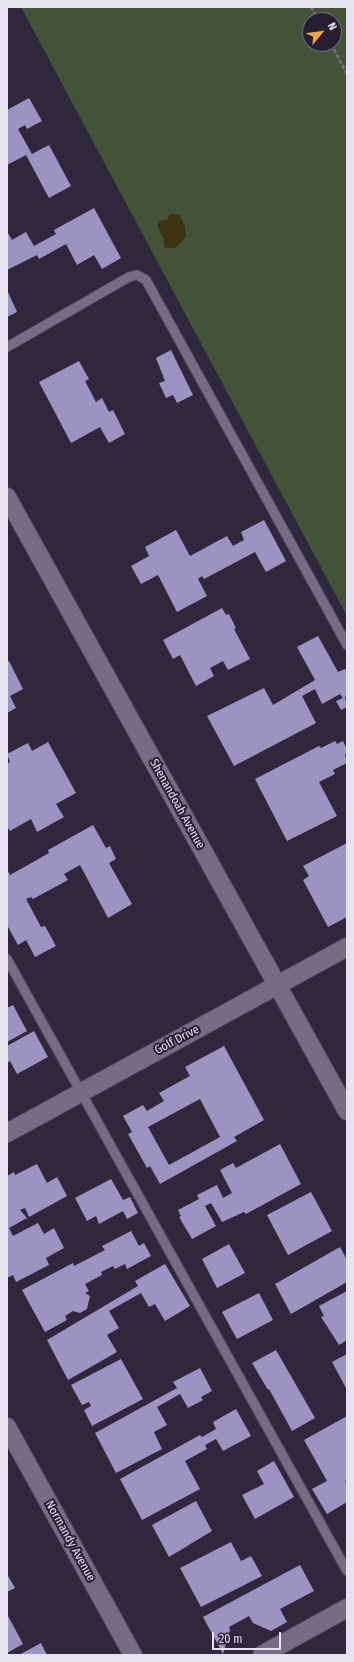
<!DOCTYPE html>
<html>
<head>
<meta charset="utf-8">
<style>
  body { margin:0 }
  #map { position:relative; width:354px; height:1662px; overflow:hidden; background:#2f283d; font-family:"Fira Sans Condensed",sans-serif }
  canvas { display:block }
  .frame { position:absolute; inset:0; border:8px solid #e6e2f0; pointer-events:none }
  .north { position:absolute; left:302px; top:12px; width:40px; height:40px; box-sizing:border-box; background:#261e33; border:1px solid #736c7f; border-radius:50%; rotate:61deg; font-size:11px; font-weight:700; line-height:16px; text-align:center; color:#e6e2f0 }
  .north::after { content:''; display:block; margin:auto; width:14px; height:18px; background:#f3a443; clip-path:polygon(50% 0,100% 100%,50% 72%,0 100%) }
  .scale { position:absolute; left:212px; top:1632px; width:69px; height:18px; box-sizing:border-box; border:2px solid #e6e2f0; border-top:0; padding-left:5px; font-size:12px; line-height:14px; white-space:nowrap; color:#e6e2f0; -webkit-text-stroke:3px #261e33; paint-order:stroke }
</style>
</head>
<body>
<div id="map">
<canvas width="354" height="1662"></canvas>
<div class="frame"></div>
<div class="north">N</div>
<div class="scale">20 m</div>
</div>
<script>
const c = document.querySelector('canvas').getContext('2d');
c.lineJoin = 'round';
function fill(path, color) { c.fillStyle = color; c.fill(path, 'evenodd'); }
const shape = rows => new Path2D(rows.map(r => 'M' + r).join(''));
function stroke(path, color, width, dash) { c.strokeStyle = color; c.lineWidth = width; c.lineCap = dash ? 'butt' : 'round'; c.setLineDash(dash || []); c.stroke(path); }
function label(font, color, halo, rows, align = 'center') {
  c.font = font + ' "Fira Sans Condensed",sans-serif'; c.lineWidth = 4; c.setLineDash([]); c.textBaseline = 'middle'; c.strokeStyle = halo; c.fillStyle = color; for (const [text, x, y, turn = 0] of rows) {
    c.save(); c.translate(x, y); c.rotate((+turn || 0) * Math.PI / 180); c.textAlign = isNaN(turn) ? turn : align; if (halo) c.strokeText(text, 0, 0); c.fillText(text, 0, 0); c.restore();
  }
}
fill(shape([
  [21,7,347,7,347,616],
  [310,20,334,20,334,44,310,44]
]), '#425338');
fill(shape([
  [170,214,176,214,180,215,185,227,186,236,181,243,174,248,168,248,164,247,164,240,157,225,162,220,167,220]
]), '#3c3313');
fill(shape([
  [29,98,42,121,27,129,25,125,18,129,32,154,49,145,71,186,49,198,26,155,7,165,7,110],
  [94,208,121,258,102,269,94,255,77,265,66,244,39,259,37,255,7,270,7,231,12,240,26,232,34,246,56,234,54,230],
  [7,290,17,312,7,317],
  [171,350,193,395,177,403,173,395,166,398,159,383,165,381,156,358],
  [79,361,89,379,85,381,96,402,102,398,109,412,113,410,125,434,109,443,100,427,71,443,39,382],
  [264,520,286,561,266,572,255,552,204,579,202,576,198,579,207,596,177,612,158,575,141,584,131,566,149,556,145,547,176,530,190,556,227,536,233,546,244,540,241,532],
  [222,608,226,615,229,614,236,628,234,629,250,659,228,670,223,661,210,668,214,676,196,686,180,655,173,659,163,640],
  [318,636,338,672,345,669,347,672,347,696,345,697,347,707,341,710,336,701,343,698,340,694,322,704,315,689,302,696,316,723,234,766,207,716,264,688,273,705,315,680,297,647],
  [9,661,23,689,10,696,16,708,7,713,7,662],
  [335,741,337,744,343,741,347,749,347,754,345,754,347,763,333,770,335,774,319,782,337,816,287,841,255,779,319,746,321,748],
  [48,742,76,793,56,804,64,817,37,832,31,819,10,831,8,828,7,828,7,764,10,762,7,754,28,743,32,751],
  [93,825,106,848,110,846,116,859,109,863,132,904,108,918,80,865,64,874,68,880,33,899,31,897,26,899,41,927,45,926,56,946,35,957,26,940,18,945,7,925,7,869,10,875,49,853,48,850],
  [347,843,347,917,328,927,303,880,309,876,303,866],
  [13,1005,27,1031,7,1042,7,1008],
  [34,1031,48,1057,17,1074,10,1061,7,1063,7,1046],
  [224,1046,264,1120,234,1137,237,1141,160,1184,150,1166,147,1168,128,1134,132,1132,123,1116,143,1105,147,1111,164,1101,159,1093,190,1076,185,1067],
  [200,1099,220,1137,169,1165,148,1127],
  [280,1144,301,1184,246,1214,244,1212,222,1222,211,1203,205,1206,216,1226,192,1239,179,1217,181,1216,178,1210,199,1199,197,1195,217,1185,223,1198,232,1193,220,1170,233,1163,236,1168],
  [37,1164,47,1183,57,1177,67,1196,29,1217,25,1208,20,1210,27,1218,9,1228,13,1236,38,1223,44,1234,54,1228,64,1248,46,1258,49,1265,16,1282,13,1275,7,1278,7,1176,14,1172,15,1175],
  [111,1179,123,1200,130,1197,138,1213,127,1219,123,1211,99,1224,96,1216,87,1221,75,1198],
  [311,1192,332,1231,288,1255,267,1215],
  [131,1231,139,1246,144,1243,151,1256,127,1269,125,1264,115,1269,113,1266,101,1272,102,1275,85,1284,89,1291,85,1293,90,1296,87,1309,80,1313,73,1311,65,1316,67,1320,45,1332,22,1290,73,1263,74,1266,105,1250,102,1246],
  [229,1244,245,1273,217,1288,202,1259],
  [340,1247,347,1260,347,1282,291,1314,275,1284],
  [165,1264,190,1306,165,1321,155,1304,149,1307,141,1293,109,1311,119,1328,107,1335,117,1352,68,1380,47,1340,138,1286,135,1281],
  [347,1291,347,1340,339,1345,321,1317,324,1316,319,1306],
  [259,1293,273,1320,237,1339,222,1312],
  [276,1350,315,1418,292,1431,269,1389,268,1390,252,1363],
  [347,1354,347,1390,332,1362],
  [121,1359,143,1399,92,1426,84,1410,91,1406,89,1402,82,1405,71,1385],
  [200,1368,212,1391,201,1397,203,1400,188,1408,180,1394,157,1407,167,1425,154,1432,162,1449,116,1473,95,1433,177,1388,173,1382],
  [236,1409,251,1436,223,1451,216,1439,205,1445,207,1449,185,1461,200,1489,142,1520,120,1479,200,1435,202,1437,216,1429,213,1422],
  [347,1416,347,1480,345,1481,347,1485,347,1502,327,1514,312,1489,327,1481,304,1440],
  [274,1461,294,1497,255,1519,242,1495,264,1484,257,1471],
  [196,1501,212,1531,169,1557,152,1525],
  [231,1542,241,1561,251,1556,262,1576,201,1607,180,1568],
  [300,1565,314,1591,280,1609,287,1622,271,1631,253,1623,249,1616,229,1627,230,1630,223,1654,203,1617],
  [7,1574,15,1588,7,1592],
  [7,1614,23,1644,7,1653],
  [41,1643,47,1655,19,1655]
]), '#9d93c2');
const service = shape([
  [7,347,129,277,137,275,146,280,347,645],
  [7,959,347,1571]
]);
const minor = shape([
  [7,497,347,1111],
  [7,1133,347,947],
  [7,1427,133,1655],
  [262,1655,347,1608]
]);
stroke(service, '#4e4759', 11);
stroke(minor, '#4e4759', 20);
stroke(shape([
  [311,7,319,20],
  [331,44,347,74]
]), '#767082', 2.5, [4, 2]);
stroke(service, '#756d86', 9);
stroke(minor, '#756d86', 18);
label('12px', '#e6e2f0', '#261e33', [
  ["Shenandoah Avenue",177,804,61],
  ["Golf Drive",177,1040,-28],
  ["Normandy Avenue",70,1541,61]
]);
</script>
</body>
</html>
